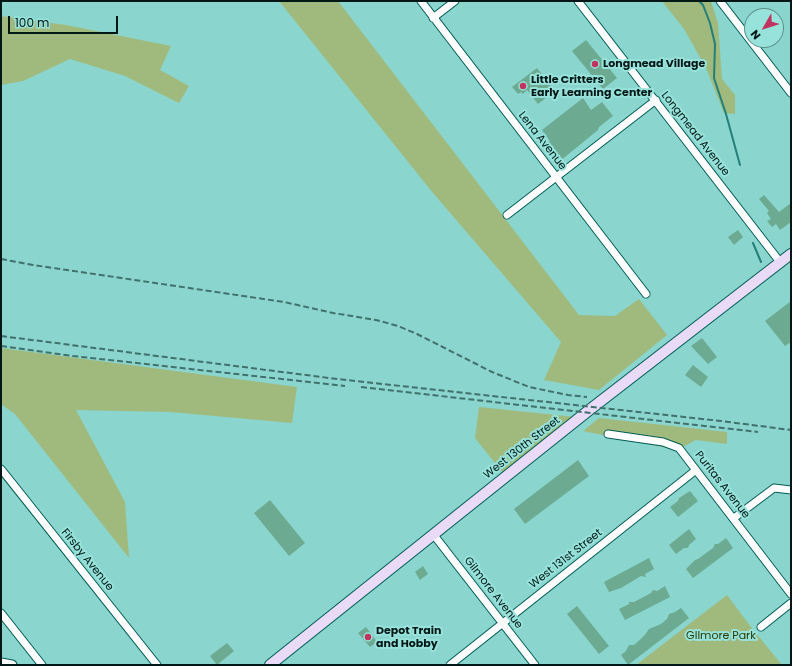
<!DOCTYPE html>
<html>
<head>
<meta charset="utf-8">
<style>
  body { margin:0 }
  #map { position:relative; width:792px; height:666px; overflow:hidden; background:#8ad5cd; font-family:Poppins,sans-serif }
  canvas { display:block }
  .frame { position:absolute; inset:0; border:2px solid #011715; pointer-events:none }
  .north { position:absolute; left:744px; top:8px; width:40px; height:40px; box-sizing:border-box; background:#97e2da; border:1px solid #5b918b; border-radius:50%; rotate:231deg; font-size:11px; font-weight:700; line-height:16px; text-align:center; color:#011715 }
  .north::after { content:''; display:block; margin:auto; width:14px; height:18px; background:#c1335e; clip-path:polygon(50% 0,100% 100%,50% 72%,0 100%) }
  .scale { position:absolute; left:8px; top:16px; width:110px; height:18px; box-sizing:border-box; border:2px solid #011715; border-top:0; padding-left:5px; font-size:12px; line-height:14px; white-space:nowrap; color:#011715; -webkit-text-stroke:3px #97e2da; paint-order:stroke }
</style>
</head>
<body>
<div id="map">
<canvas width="792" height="666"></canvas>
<div class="frame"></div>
<div class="north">N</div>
<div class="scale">100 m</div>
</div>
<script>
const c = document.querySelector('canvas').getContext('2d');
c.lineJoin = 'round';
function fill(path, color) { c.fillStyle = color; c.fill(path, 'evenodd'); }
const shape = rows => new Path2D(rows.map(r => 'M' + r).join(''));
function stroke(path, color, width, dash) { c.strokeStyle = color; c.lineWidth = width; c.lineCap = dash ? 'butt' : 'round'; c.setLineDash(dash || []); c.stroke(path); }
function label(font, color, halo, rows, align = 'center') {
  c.font = font + ' Poppins,sans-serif'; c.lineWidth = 4; c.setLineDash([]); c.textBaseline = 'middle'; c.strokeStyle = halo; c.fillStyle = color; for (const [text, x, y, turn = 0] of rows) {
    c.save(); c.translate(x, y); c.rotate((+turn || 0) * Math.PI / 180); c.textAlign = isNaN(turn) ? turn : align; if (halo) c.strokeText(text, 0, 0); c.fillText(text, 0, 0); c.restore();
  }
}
fill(shape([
  [279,1,338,1,579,315,615,316,639,299,667,335,599,390,544,380,561,342,433,193],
  [662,1,711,1,718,23,722,79,735,95,735,114,724,113,706,68,684,29],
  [1,16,66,25,171,46,160,70,189,86,179,103,125,76,70,59,23,81,1,85],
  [1,348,297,387,292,423,170,412,76,410,125,502,129,558,15,414,1,404],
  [479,407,575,417,503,473,475,438],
  [599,418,727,432,727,444,696,440,677,450,583,431],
  [727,595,751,627,782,665,636,665]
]), '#a0ba7e');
stroke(shape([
  [699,1,703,5,710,23,715,44,714,78,726,114,740,165],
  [753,243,761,262]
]), '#237f77', 2);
fill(shape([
  [586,40,617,78,603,89,572,51],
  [537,68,555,91,538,104,527,90,523,94,521,92,518,94,512,87],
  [583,98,591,110,602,102,613,116,599,127,598,130,560,161,546,144,550,141,542,130],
  [764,195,779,212,791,203,791,222,780,230,776,224,772,227,767,221,771,219,767,213,769,211,759,199],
  [738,230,743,237,734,245,728,237],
  [791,301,791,342,785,346,765,321],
  [702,338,717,357,708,364,691,346],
  [693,365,708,377,701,387,685,375],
  [578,460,589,476,525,524,514,509],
  [690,491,698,501,678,517,670,507,678,501,679,498],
  [270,500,305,543,289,556,254,513],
  [689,529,696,539,689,545,688,548,684,548,676,554,669,545],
  [726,538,733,548,693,578,686,569,695,560,698,559,713,548,715,544,718,544],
  [649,558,654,569,645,574,646,577,641,576,621,588,609,592,604,582],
  [423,566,428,574,420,580,415,572],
  [665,586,670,597,625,620,619,609,629,604,629,602,634,602,651,593,653,590,657,591],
  [577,606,609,646,599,654,567,614],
  [681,608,689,618,628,665,621,655,626,651,629,645,634,645,644,636,649,629,661,624,667,619,669,614,675,612],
  [366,627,377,642,370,647,358,633],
  [227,643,234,651,217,665,210,656]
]), '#6cab92');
const minor = shape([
  [421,1,646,294],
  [578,1,780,262],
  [720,1,791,93],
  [433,18,455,1],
  [507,215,656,100],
  [608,434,663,442,679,448,791,594],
  [1,469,157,665],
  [734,518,774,488,791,490],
  [433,534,535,665],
  [1,613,42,665],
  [761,627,791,603],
  [450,665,696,470]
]);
const tertiary = shape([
  [1,663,12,665]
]);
const secondary = shape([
  [270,665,588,411,791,254]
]);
stroke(minor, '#005c56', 9);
stroke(tertiary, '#005c56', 11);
stroke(secondary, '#005c56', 12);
stroke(minor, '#fff', 7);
stroke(tertiary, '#fff', 9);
stroke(secondary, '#e9daf8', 10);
stroke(shape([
  [1,259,33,265,284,302,333,313,376,320,398,326,417,334,492,372,529,387,568,395,587,397],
  [1,336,337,379,721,421,791,430],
  [1,346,73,356,345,386],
  [361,387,758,432]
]), '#42716d', 2, [6, 3]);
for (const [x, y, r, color] of [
  [595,64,4,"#c1335e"],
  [523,86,4,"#c1335e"],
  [368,637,4,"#c1335e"]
]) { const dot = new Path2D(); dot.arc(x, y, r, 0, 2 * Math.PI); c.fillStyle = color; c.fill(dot); stroke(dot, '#97e2da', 1.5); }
label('bold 11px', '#011715', '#97e2da', [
  ["Longmead Village",603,64],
  ["Little Critters",531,80],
  ["Early Learning Center",531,93],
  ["Depot Train",376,631],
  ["and Hobby",376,644]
], 'left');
label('11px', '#011715', '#97e2da', [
  ["Longmead Avenue",695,134,52],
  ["Lena Avenue",542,141,52],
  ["West 130th Street",522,448,-38],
  ["Puritas Avenue",722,485,52],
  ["West 131st Street",566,559,-38],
  ["Firsby Avenue",87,560,51],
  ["Gilmore Avenue",493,593,52]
]);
label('11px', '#273a02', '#97e2da', [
  ["GIlmore Park",721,636]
]);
</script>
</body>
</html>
